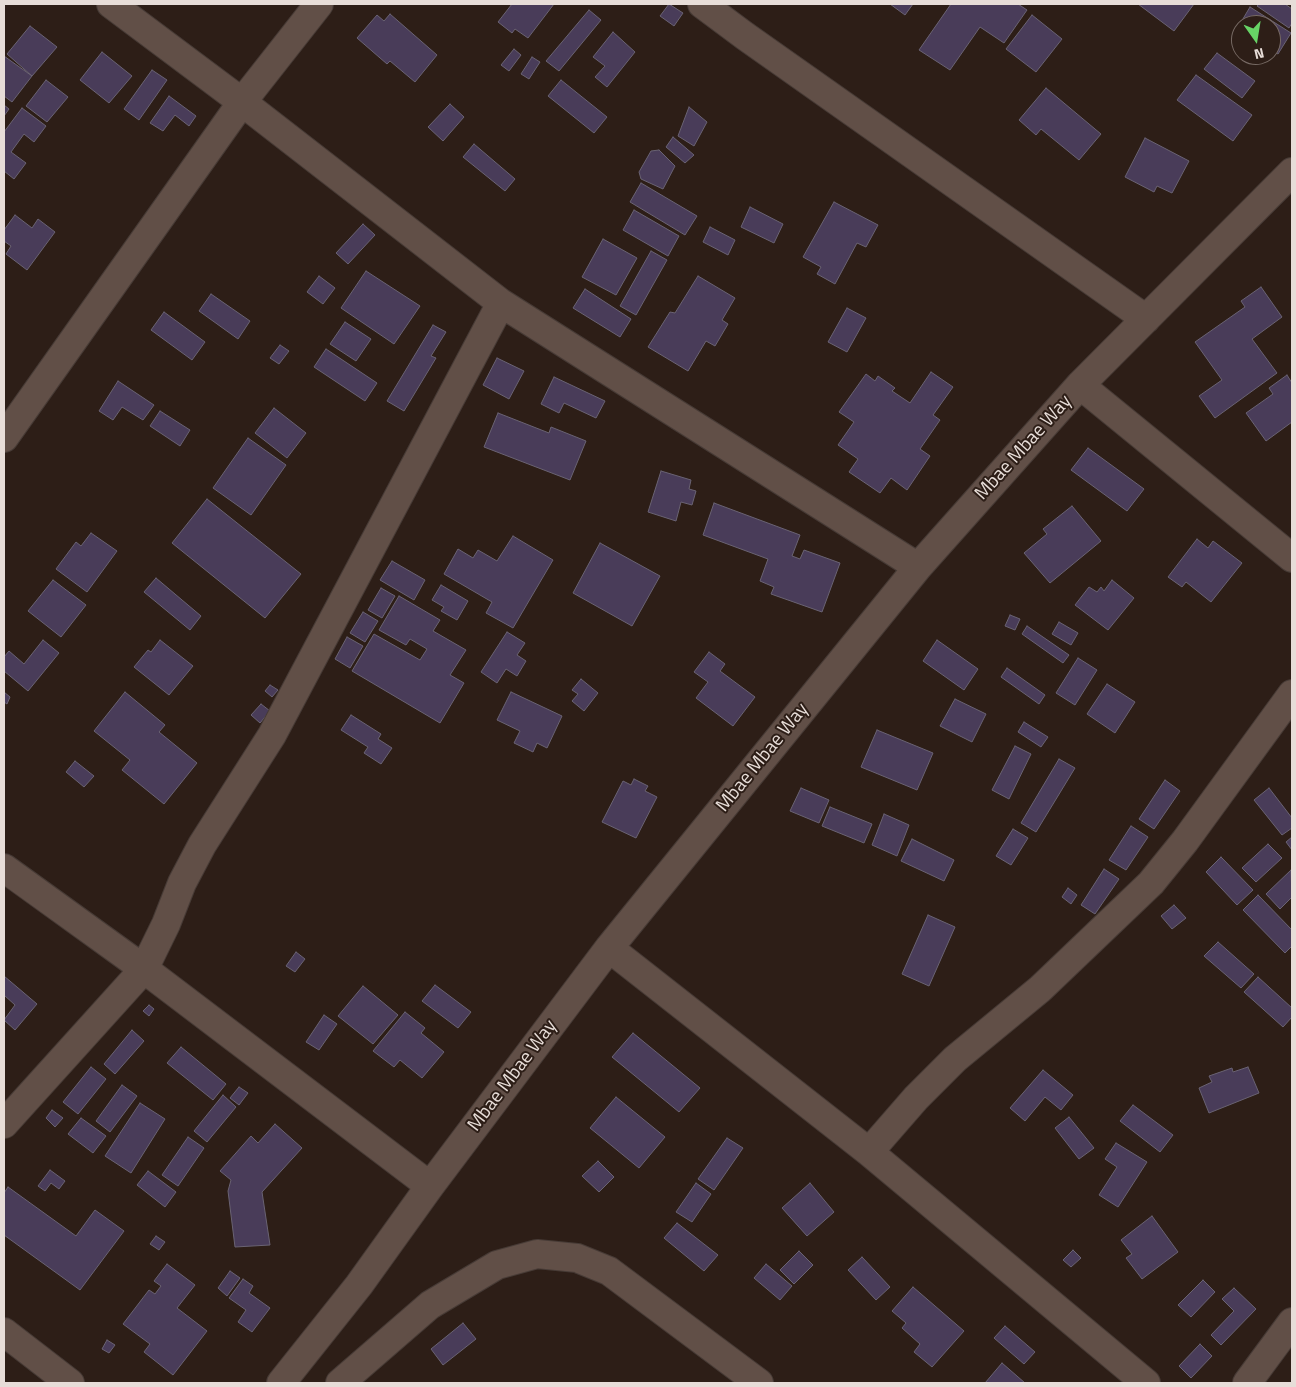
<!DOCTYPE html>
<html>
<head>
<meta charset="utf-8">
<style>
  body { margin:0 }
  #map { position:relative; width:1296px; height:1387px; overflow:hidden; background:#2d1e17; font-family:"Titillium Web",sans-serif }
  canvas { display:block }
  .frame { position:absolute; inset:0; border:5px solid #e7ddd8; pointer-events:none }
  .north { position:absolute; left:1231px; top:15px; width:50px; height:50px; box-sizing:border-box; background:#2d1e17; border:1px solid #776a64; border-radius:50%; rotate:167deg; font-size:14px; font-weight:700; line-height:20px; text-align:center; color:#e7ddd8 }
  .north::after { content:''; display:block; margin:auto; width:18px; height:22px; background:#67d466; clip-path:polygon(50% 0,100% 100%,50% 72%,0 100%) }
</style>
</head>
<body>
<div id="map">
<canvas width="1296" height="1387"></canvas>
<div class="frame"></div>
<div class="north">N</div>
</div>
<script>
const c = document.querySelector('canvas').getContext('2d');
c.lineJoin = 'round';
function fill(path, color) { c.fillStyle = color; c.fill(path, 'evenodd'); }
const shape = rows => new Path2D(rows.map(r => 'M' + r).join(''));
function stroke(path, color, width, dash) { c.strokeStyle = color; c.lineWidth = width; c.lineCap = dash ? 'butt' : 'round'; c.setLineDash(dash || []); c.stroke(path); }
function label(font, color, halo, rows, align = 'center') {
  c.font = font + ' "Titillium Web",sans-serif'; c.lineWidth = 4; c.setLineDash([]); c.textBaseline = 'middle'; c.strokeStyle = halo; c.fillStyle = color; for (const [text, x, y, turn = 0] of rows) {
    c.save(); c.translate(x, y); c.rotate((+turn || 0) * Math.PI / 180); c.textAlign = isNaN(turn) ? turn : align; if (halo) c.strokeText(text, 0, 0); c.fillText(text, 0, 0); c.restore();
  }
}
const building = shape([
  [512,4,554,4,528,38,515,29,512,33,498,22,512,4],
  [669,4,683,13,674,26,660,16,669,4],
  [890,4,913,4,905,15,890,4],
  [951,4,1018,4,1027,10,1004,43,980,27,950,70,919,50,951,4],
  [1138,4,1194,4,1174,31,1138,4],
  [1259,4,1285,4,1292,9,1292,23,1289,28,1257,6,1259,4],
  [1250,7,1291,33,1278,54,1271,50,1271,25,1241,25,1241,31,1237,29,1250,7],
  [589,10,601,20,559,71,546,61,589,10],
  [390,14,437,55,415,82,390,61,387,64,357,38,377,15,384,21,390,14],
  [1032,15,1062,39,1036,72,1006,49,1032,15],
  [30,26,57,47,32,76,7,54,30,26],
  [613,32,635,52,607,87,595,77,605,66,593,57,613,32],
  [514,49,521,55,509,71,501,65,514,49],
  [102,52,132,76,109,103,80,80,102,52],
  [1217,53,1255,81,1242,98,1204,69,1217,53],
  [4,56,32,76,12,102,4,96,4,56],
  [532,57,540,62,529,79,521,74,532,57],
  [152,70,167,80,139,120,124,109,152,70],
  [1196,75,1252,115,1233,141,1177,100,1196,75],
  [46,80,68,97,47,122,26,106,46,80],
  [561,80,607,117,594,133,548,96,561,80],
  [1046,88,1101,134,1079,160,1041,129,1036,135,1019,120,1046,88],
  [169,96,196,116,189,126,175,115,163,131,150,123,169,96],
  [450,104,464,117,443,141,428,127,450,104],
  [4,105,9,109,4,116,4,105],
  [689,107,707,122,694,146,678,136,689,107],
  [22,108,46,126,34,142,24,134,11,152,26,163,14,179,4,171,4,132,22,108],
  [673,137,694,155,685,163,666,147,673,137],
  [1145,138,1189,161,1172,193,1157,186,1154,192,1125,177,1145,138],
  [474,144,515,179,505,191,463,157,474,144],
  [659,150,675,166,663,189,641,179,639,172,651,151,659,150],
  [641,183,697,216,685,235,630,202,641,183],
  [834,202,878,225,866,247,857,243,835,284,817,274,821,267,803,257,834,202],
  [750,207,783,224,774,243,741,227,750,207],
  [634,210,679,236,668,256,623,230,634,210],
  [15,215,32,228,38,219,55,232,27,270,6,254,11,246,4,241,4,230,15,215],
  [363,224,375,235,348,264,336,253,363,224],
  [710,227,735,240,728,255,703,242,710,227],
  [603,239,637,258,616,295,582,277,603,239],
  [651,251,667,260,636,315,620,306,651,251],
  [366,271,420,306,394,344,341,308,366,271],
  [319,276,335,288,323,304,307,292,319,276],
  [698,276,735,298,722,320,728,324,715,346,706,341,688,371,648,347,670,312,675,313,698,276],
  [1261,287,1282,317,1252,339,1277,373,1215,418,1199,396,1222,380,1195,342,1245,307,1241,301,1261,287],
  [585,289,631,319,620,337,573,308,585,289],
  [211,294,250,321,238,339,199,311,211,294],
  [847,308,866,318,847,352,828,342,847,308],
  [164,312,205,342,192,360,151,330,164,312],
  [345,322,371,339,356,361,330,344,345,322],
  [433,325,446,332,431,356,436,358,404,411,387,401,433,325],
  [280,345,289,351,279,364,270,358,280,345],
  [326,349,377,383,365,401,314,367,326,349],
  [497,358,524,371,509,399,483,385,497,358],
  [931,372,953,387,933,415,940,420,920,449,930,456,907,490,891,478,880,493,849,472,858,459,838,445,854,422,839,412,866,374,875,381,878,376,895,388,892,391,910,403,931,372],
  [1287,375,1292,383,1292,422,1266,441,1246,413,1273,394,1269,388,1287,375],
  [554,377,605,401,596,418,564,403,559,413,541,404,554,377],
  [118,381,154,405,143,420,122,407,113,420,99,411,118,381],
  [274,408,306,433,287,458,255,433,274,408],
  [160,411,190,430,180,446,150,426,160,411],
  [498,413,549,433,551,427,586,441,570,480,484,447,498,413],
  [248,438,286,465,251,515,213,488,248,438],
  [1088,448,1144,489,1127,511,1071,470,1088,448],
  [661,471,691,480,689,489,696,491,692,505,681,502,676,521,648,512,661,471],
  [207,499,301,574,265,618,172,543,207,499],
  [714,503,800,535,792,556,800,559,804,550,840,563,822,612,771,594,774,587,760,581,768,559,703,535,714,503],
  [1072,506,1101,541,1050,583,1024,553,1047,534,1043,529,1072,506],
  [91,533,117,551,87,592,56,569,76,542,81,546,91,533],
  [513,536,553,560,513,628,486,613,492,602,444,574,458,549,473,558,478,550,497,561,513,536],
  [1197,539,1208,548,1213,541,1242,563,1211,602,1186,582,1182,587,1168,577,1197,539],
  [600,543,660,576,632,626,573,593,600,543],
  [392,561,425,580,414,600,380,580,392,561],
  [156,578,201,616,190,630,144,592,156,578],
  [53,580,86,605,61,637,28,611,53,580],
  [1112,580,1134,598,1108,630,1075,605,1089,587,1097,592,1101,587,1104,591,1112,580],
  [441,585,468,601,457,620,441,611,444,607,432,600,441,585],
  [381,588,395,596,382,618,368,610,381,588],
  [399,596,440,620,433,631,466,650,450,675,464,683,440,723,352,671,374,634,420,660,427,649,410,639,406,645,379,630,399,596],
  [363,612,378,621,365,642,350,633,363,612],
  [1010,615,1020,619,1015,630,1005,626,1010,615],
  [1059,622,1078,633,1071,645,1052,634,1059,622],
  [1027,626,1069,655,1063,663,1022,634,1027,626],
  [507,632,525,643,517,655,526,661,517,676,506,669,497,683,481,672,507,632],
  [347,637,363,646,350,668,335,659,347,637],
  [43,640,59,653,28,691,4,671,4,657,9,651,24,664,43,640],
  [160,640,193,666,169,695,134,667,148,650,151,652,160,640],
  [937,640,978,669,964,690,923,661,937,640],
  [709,652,725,664,720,671,755,697,733,726,696,698,708,682,694,672,709,652],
  [1078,658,1097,670,1075,705,1056,693,1078,658],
  [1007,668,1045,695,1039,704,1001,677,1007,668],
  [581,679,598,693,584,711,572,701,578,694,572,690,581,679],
  [1107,684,1135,702,1115,733,1087,714,1107,684],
  [270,685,278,690,272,697,265,691,270,685],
  [4,692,10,697,7,704,4,702,4,692],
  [125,692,165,725,159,732,197,763,164,804,122,770,130,760,94,731,125,692],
  [511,692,562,716,547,748,537,743,533,752,514,743,520,731,497,720,511,692],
  [955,699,986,714,972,742,940,726,955,699],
  [261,704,270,711,260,723,251,715,261,704],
  [351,715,381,734,378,739,392,748,381,764,364,753,368,747,341,730,351,715],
  [1024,722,1048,737,1041,747,1018,732,1024,722],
  [877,730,933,753,917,790,861,767,877,730],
  [1015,746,1031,754,1009,799,992,790,1015,746],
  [1059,759,1075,768,1036,832,1021,823,1059,759],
  [75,761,94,776,84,787,66,772,75,761],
  [634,779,648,786,645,791,657,797,636,838,602,822,623,781,631,785,634,779],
  [1165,780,1180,791,1154,829,1139,819,1165,780],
  [801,788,829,800,819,823,790,811,801,788],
  [1269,788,1292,818,1292,828,1282,835,1254,800,1269,788],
  [830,807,872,824,864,843,822,826,830,807],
  [884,814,909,825,897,856,872,845,884,814],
  [1131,826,1148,837,1126,870,1109,860,1131,826],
  [1013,829,1028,838,1011,865,996,856,1013,829],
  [1292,837,1292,850,1286,842,1292,837],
  [912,839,954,860,944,881,901,861,912,839],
  [1268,844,1282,858,1256,882,1242,868,1268,844],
  [1221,857,1253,890,1237,905,1206,872,1221,857],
  [1104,869,1119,879,1095,914,1081,905,1104,869],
  [1291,870,1292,897,1280,909,1266,894,1291,870],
  [1068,888,1077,895,1071,904,1062,897,1068,888],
  [1258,895,1292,930,1292,946,1285,953,1243,910,1258,895],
  [1174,905,1186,918,1172,929,1161,916,1174,905],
  [928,915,955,927,929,986,902,974,928,915],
  [1218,942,1254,974,1241,988,1204,956,1218,942],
  [296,952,305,959,295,972,286,966,296,952],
  [4,976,37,1004,15,1030,4,1020,15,1005,4,995,4,976],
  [1258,977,1292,1008,1292,1017,1283,1027,1244,992,1258,977],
  [435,985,471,1012,458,1028,422,1001,435,985],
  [363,986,398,1015,373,1044,338,1016,363,986],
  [149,1005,154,1009,149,1016,143,1011,149,1005],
  [405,1012,425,1028,421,1033,444,1052,422,1078,400,1060,394,1067,373,1051,405,1012],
  [324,1015,337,1024,319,1050,306,1042,324,1015],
  [132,1030,144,1041,115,1074,104,1064,132,1030],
  [633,1033,700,1088,679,1112,612,1057,633,1033],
  [181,1047,226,1084,213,1100,167,1063,181,1047],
  [91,1067,106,1079,78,1114,63,1102,91,1067],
  [1248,1067,1259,1093,1209,1113,1199,1088,1212,1082,1209,1076,1232,1068,1233,1072,1248,1067],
  [1043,1070,1073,1095,1061,1110,1045,1097,1025,1121,1010,1108,1043,1070],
  [122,1085,137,1096,110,1132,96,1121,122,1085],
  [239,1087,248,1093,239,1105,230,1098,239,1087],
  [223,1095,236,1107,207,1142,194,1131,223,1095],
  [616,1097,665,1137,639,1168,590,1128,616,1097],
  [140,1103,165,1119,131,1173,105,1156,140,1103],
  [1133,1105,1173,1135,1160,1152,1120,1121,1133,1105],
  [52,1110,63,1118,55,1127,46,1118,52,1110],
  [1069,1117,1094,1148,1079,1159,1055,1128,1069,1117],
  [81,1118,106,1136,93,1153,68,1134,81,1118],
  [275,1124,302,1148,262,1192,270,1245,235,1247,228,1191,231,1180,220,1171,251,1136,258,1143,275,1124],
  [188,1137,204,1148,178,1186,162,1175,188,1137],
  [727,1138,743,1148,714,1190,698,1179,727,1138],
  [1116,1143,1147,1162,1118,1207,1099,1195,1117,1167,1105,1159,1116,1143],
  [598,1161,614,1177,599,1192,582,1176,598,1161],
  [50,1170,65,1181,59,1189,51,1183,45,1191,38,1186,50,1170],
  [148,1171,176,1192,165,1207,137,1185,148,1171],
  [696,1183,711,1194,692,1222,676,1212,696,1183],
  [810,1183,834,1212,807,1236,782,1208,810,1183],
  [8,1187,76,1236,95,1210,124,1231,80,1290,4,1235,4,1193,8,1187],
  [1152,1216,1178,1252,1142,1279,1126,1258,1132,1254,1121,1240,1152,1216],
  [677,1223,718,1255,704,1271,664,1238,677,1223],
  [156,1236,165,1242,159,1250,150,1244,156,1236],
  [1073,1250,1081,1258,1071,1267,1063,1260,1073,1250],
  [799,1251,813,1265,794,1284,780,1270,799,1251],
  [862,1257,890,1287,876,1300,848,1270,862,1257],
  [167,1264,195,1285,177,1308,207,1331,173,1375,144,1352,150,1344,123,1324,149,1290,155,1294,161,1286,154,1281,167,1264],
  [766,1264,792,1286,780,1300,754,1278,766,1264],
  [230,1271,240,1278,227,1296,218,1288,230,1271],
  [243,1279,253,1286,249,1293,270,1308,252,1332,238,1322,246,1310,229,1298,243,1279],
  [1203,1280,1215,1292,1191,1317,1178,1305,1203,1280],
  [913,1287,964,1331,932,1367,914,1352,920,1344,902,1328,906,1323,892,1311,913,1287],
  [1234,1288,1256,1309,1221,1345,1211,1335,1234,1311,1222,1299,1234,1288],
  [463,1323,476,1339,443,1365,431,1349,463,1323],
  [1005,1326,1035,1352,1024,1364,994,1338,1005,1326],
  [107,1340,115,1345,109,1353,102,1349,107,1340],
  [1200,1344,1212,1356,1191,1378,1179,1366,1200,1344],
  [1002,1363,1025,1383,985,1383,1002,1363]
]);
fill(building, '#493c59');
stroke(building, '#6a6373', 1);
const minor = shape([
  [111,4,242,102,501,303,918,567],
  [702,4,745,36,1146,319],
  [1080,385,1292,558],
  [4,438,242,102,319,4],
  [4,868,144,969,430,1186],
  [609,948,869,1152,1146,1383],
  [4,1124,144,969,166,924,182,883,202,845,272,735,501,303],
  [869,1152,916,1098,955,1059,1040,989,1151,883,1185,841,1292,694],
  [4,1332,70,1383],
  [281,1383,359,1285,430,1186,609,948,918,567,1080,385,1292,172],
  [340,1383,430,1305,497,1265,537,1254,577,1258,609,1271,759,1383],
  [1247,1383,1292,1322]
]);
stroke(minor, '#473b36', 30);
stroke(minor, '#614f47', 28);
label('19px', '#e7ddd8', '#2d1e17', [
  ["Mbae Mbae Way",1024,448,-48],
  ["Mbae Mbae Way",763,758,-51],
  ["Mbae Mbae Way",513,1076,-53]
]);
</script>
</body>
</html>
